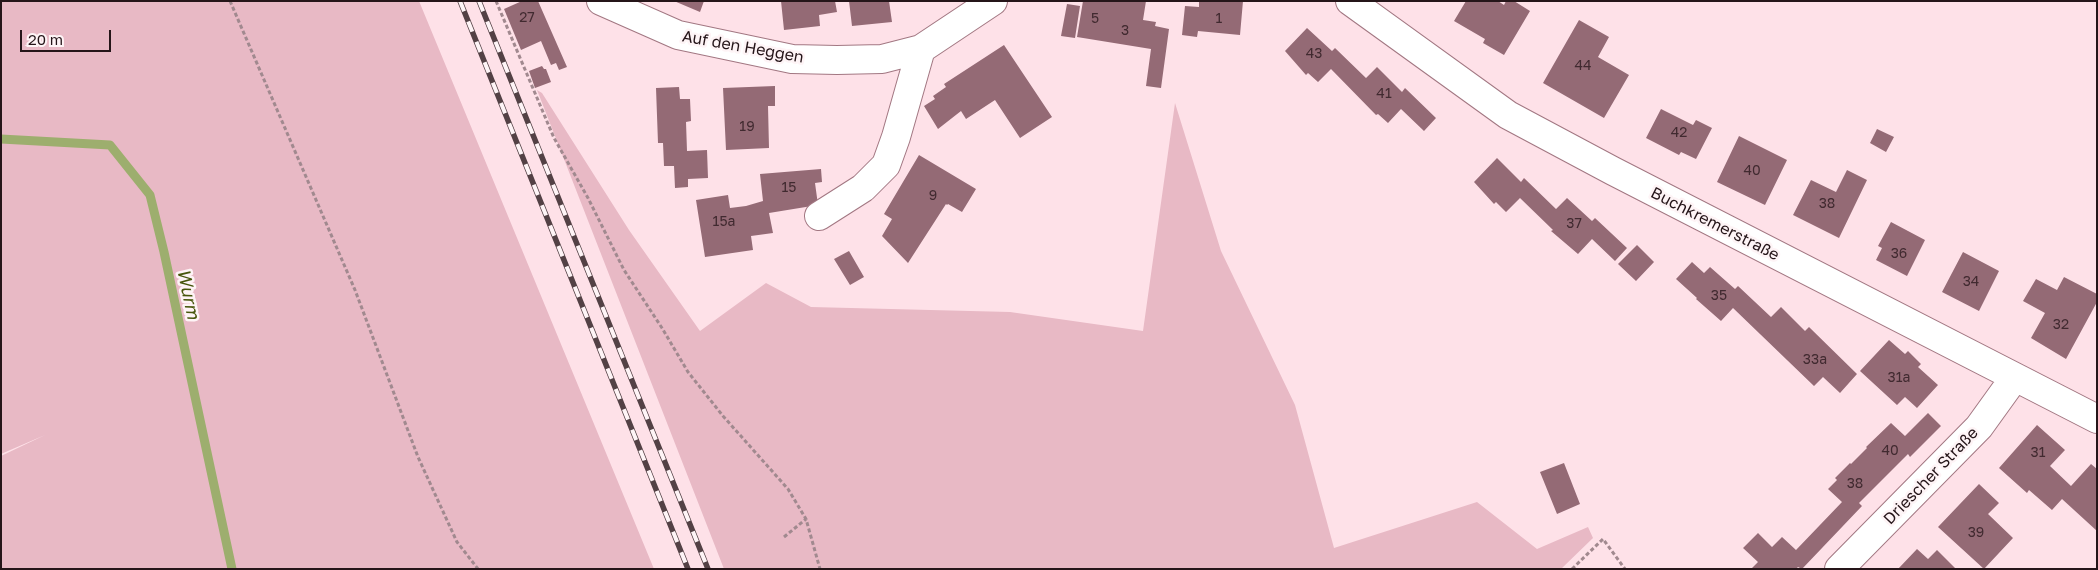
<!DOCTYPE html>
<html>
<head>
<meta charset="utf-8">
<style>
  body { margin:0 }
  #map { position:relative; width:2098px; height:570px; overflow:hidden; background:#fee1e8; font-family:"Golos Text",sans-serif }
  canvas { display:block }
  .frame { position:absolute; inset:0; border:2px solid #251519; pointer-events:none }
  .scale { position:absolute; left:20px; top:30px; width:91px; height:22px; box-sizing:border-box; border:2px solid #251519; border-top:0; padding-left:6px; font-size:15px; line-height:18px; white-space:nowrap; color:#251519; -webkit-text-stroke:4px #fef4f6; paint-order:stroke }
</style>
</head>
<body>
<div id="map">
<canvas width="2098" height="570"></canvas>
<div class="frame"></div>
<div class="scale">20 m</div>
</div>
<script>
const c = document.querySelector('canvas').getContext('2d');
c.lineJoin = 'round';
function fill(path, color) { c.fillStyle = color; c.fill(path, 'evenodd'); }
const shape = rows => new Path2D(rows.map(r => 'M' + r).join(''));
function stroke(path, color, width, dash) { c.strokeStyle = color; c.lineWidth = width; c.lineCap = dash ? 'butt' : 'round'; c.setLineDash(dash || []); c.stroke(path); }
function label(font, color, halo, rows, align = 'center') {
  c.font = font + ' "Golos Text",sans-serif'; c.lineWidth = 5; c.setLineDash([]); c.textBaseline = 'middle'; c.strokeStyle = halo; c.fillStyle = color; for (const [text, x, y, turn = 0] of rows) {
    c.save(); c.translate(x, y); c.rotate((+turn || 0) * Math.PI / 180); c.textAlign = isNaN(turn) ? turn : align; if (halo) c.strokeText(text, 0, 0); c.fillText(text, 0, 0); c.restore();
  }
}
fill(shape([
  [1,1,419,1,654,569,1,569,1,456,45,435,1,454],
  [537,90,542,93,629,230,700,331,766,283,811,307,1010,312,1143,331,1175,103,1221,251,1295,405,1334,548,1477,502,1537,549,1588,527,1593,538,1561,569,724,569]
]), '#e8b9c5');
stroke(shape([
  [1,139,110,145,150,195,164,252,232,569]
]), '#9dae6e', 9);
fill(shape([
  [522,1,538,1,567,67,559,70,556,63,551,65,541,41,521,50,504,9],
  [674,1,704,1,700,12],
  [781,1,835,1,837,12,819,15,820,26,784,30],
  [849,1,889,1,892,22,852,26],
  [1083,1,1146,1,1143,20,1156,22,1155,26,1169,29,1161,88,1146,86,1151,49,1077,37],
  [1199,1,1243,1,1240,35,1198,31,1197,37,1182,35,1185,6,1199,7],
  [1466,1,1498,1,1504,5,1506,1,1514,1,1530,11,1504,55,1483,43,1485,39,1454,21],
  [1067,4,1080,6,1075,38,1061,36],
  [1579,20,1609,37,1598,57,1629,75,1604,118,1543,83],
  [1307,28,1332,51,1335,48,1366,78,1377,67,1402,92,1405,88,1436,118,1424,131,1401,109,1388,123,1378,114,1376,115,1331,69,1318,82,1308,73,1306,75,1285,51],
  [1004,45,1052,117,1020,138,995,100,966,119,961,111,938,129,924,106,935,99,933,96,946,87,944,84],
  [542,66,544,69,546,69,551,82,535,88,529,71],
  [775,86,775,106,768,106,769,148,726,150,723,88],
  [679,87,680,99,690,99,691,121,686,122,687,151,707,150,708,178,688,179,688,187,675,188,674,166,664,166,663,143,658,143,656,88],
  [1661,109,1693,125,1696,120,1712,128,1696,159,1681,152,1679,155,1646,138],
  [1877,129,1894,137,1886,152,1870,143],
  [1739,136,1787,160,1765,205,1717,182],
  [919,155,976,189,962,212,948,204,947,205,946,204,908,263,882,236,892,219,884,214],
  [1497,158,1521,182,1524,178,1556,209,1567,198,1592,221,1595,218,1627,248,1615,261,1592,239,1578,254,1551,231,1553,230,1520,198,1506,212,1496,202,1494,204,1474,182],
  [821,169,822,182,815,183,818,205,769,213,773,233,751,236,753,250,705,257,696,200,728,195,730,208,746,206,763,201,760,174],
  [1847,170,1867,180,1839,238,1793,215,1811,180,1836,192],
  [1891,222,1925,240,1907,276,1876,260,1882,248,1878,246],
  [1637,245,1654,262,1636,281,1618,264],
  [849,251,864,277,850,285,834,259],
  [1963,252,1999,271,1979,311,1942,292],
  [1692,262,1704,273,1710,267,1735,289,1738,286,1771,317,1781,307,1805,331,1809,327,1857,374,1840,393,1823,377,1814,386,1733,308,1721,321,1696,299,1697,298,1676,279],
  [2064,277,2097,294,2097,302,2066,359,2031,338,2045,313,2023,301,2036,279,2057,290],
  [1889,340,1905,354,1908,351,1921,364,1918,367,1938,385,1917,408,1905,397,1897,405,1860,371],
  [1928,413,1941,426,1910,457,1908,454,1859,503,1862,506,1802,569,1798,567,1796,569,1751,569,1758,562,1743,548,1758,533,1772,547,1782,537,1796,550,1842,502,1828,489,1837,480,1835,478,1850,463,1851,464,1867,448,1866,447,1891,423,1905,436],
  [2037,425,2065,450,2050,466,2071,486,2091,464,2097,469,2097,531,2062,499,2052,510,2029,490,2027,493,1999,468],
  [1564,463,1580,504,1557,514,1540,472],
  [1979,484,1999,503,1988,514,2013,538,1984,569,1938,527],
  [1917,549,1928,559,1937,550,1956,569,1898,569]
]), '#946a75');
const street = shape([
  [601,1,678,35,792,59,837,60,882,59,921,49,993,1],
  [1350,1,1508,115,1613,171,2097,419],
  [819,216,863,188,886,165,896,137,921,49],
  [1839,569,1979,427,2015,377]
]);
stroke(street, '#a27782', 30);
stroke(shape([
  [230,1,355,290,418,457,457,542,478,569],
  [496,1,554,138,588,198,624,270,662,328,688,372,723,416,788,489,806,519,820,569],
  [784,537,806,519],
  [1572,569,1603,539,1625,569]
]), '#a1898f', 3, [4, 2.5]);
stroke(street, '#fff', 28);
const rail = shape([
  [460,1,688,569],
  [479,1,708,569]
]);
stroke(rail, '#534145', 5.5);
stroke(rail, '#fef4f6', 4, [11]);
label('14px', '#412a30', null, [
  ["27",527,18],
  ["5",1095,19],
  ["1",1219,19],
  ["3",1125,31],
  ["43",1314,54],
  ["44",1583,66],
  ["41",1384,94],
  ["19",747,127],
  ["42",1679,133],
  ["40",1752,171],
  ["15",789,188],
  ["9",933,196],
  ["38",1827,204],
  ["15a",724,222],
  ["37",1574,224],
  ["36",1899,254],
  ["34",1971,282],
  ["35",1719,296],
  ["32",2061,325],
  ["33a",1815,360],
  ["31a",1899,378],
  ["40",1890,451],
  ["31",2038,453],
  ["38",1855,484],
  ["39",1976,533]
]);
label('16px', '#251519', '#fef4f6', [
  ["Auf den Heggen",743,47,10],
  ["Buchkremerstraße",1715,224,27],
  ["Driescher Straße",1931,476,-46]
]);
label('italic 18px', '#47560c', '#fef4f6', [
  ["Wurm",188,294,78]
]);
</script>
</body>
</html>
